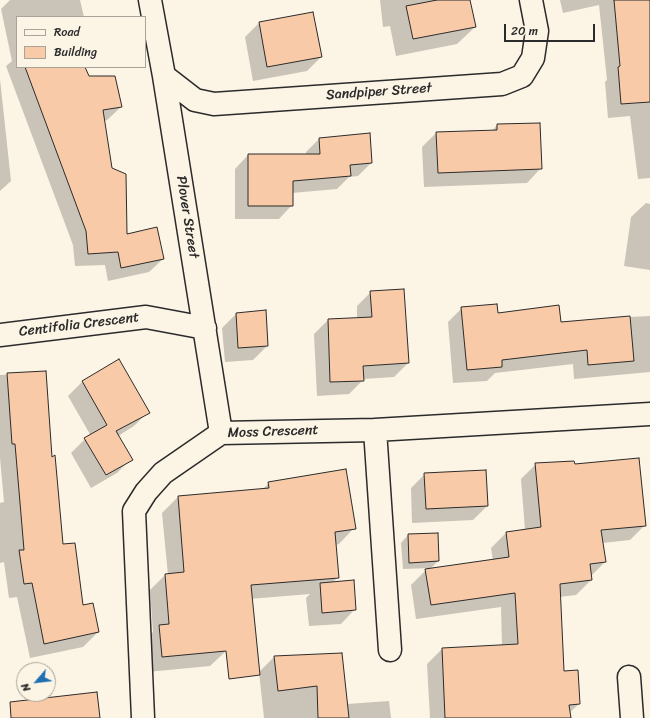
<!DOCTYPE html>
<html>
<head>
<meta charset="utf-8">
<style>
  body { margin:0 }
  #map { position:relative; width:650px; height:718px; overflow:hidden; background:#fcf5e5; font-family:Sriracha,sans-serif }
  canvas { display:block }
  .legend { position:absolute; left:16px; top:16px; width:130px; height:52px; box-sizing:border-box; background:#fcf5e5; border:1px solid #a8a49b; margin:0; padding:5px 7px; list-style:none; font-size:12px; color:#2b2b2b }
  .legend li { display:flex; align-items:center; gap:8px; height:20px }
  .legend b { width:20px; border:1px solid #a8a49b }
  .north { position:absolute; left:16px; top:662px; width:40px; height:40px; box-sizing:border-box; background:#fcf5e5; border:1px solid #a8a49b; border-radius:50%; rotate:242deg; font-size:11px; font-weight:700; line-height:16px; text-align:center; color:#2b2b2b }
  .north::after { content:''; display:block; margin:auto; width:14px; height:18px; background:#1f6fb2; clip-path:polygon(50% 0,100% 100%,50% 72%,0 100%) }
  .scale { position:absolute; left:504px; top:24px; width:91px; height:18px; box-sizing:border-box; border:2px solid #2b2b2b; border-top:0; padding-left:5px; font-size:12px; line-height:14px; white-space:nowrap; color:#2b2b2b; -webkit-text-stroke:3px #fcf5e5; paint-order:stroke }
</style>
</head>
<body>
<div id="map">
<canvas width="650" height="718"></canvas>
<ul class="legend">
<li><b style="height:5px;background:#fcf5e5"></b>Road</li>
<li><b style="height:11px;background:#f9caa8"></b>Building</li>
</ul>
<div class="north">N</div>
<div class="scale">20 m</div>
</div>
<script>
const c = document.querySelector('canvas').getContext('2d');
c.lineJoin = 'round';
function fill(path, color) { c.fillStyle = color; c.fill(path, 'evenodd'); }
const shape = rows => new Path2D(rows.map(r => 'M' + r).join(''));
function stroke(path, color, width, dash) { c.strokeStyle = color; c.lineWidth = width; c.lineCap = dash ? 'butt' : 'round'; c.setLineDash(dash || []); c.stroke(path); }
function label(font, color, halo, rows, align = 'center') {
  c.font = font + ' Sriracha,sans-serif'; c.lineWidth = 4; c.setLineDash([]); c.textBaseline = 'middle'; c.strokeStyle = halo; c.fillStyle = color; for (const [text, x, y, turn = 0] of rows) {
    c.save(); c.translate(x, y); c.rotate((+turn || 0) * Math.PI / 180); c.textAlign = isNaN(turn) ? turn : align; if (halo) c.strokeText(text, 0, 0); c.fillText(text, 0, 0); c.restore();
  }
}
fill(shape([
  [10,0,80,0,84,17,17,17,17,67,84,67,88,77,121,107,107,120,104,121,111,168,126,235,163,259,149,272,108,281,105,265,75,266,73,245,6,66,12,61,1,9],
  [380,0,469,0,475,27,457,44,396,56,390,26,383,27],
  [560,0,650,0,650,178,638,179,630,116,608,118,605,82,607,80,599,5,563,13],
  [259,23,321,57,307,71,253,81,245,37],
  [0,79,11,181,0,191],
  [497,125,541,168,527,183,424,187,422,147,436,133,491,132],
  [319,139,371,163,358,176,349,177,337,189,292,193,292,205,279,219,235,219,235,169,248,155,306,155,306,152],
  [646,203,650,204,650,270,624,266,631,217],
  [404,290,408,363,394,377,363,379,363,380,349,394,317,396,314,334,328,320,357,319,357,306,371,292],
  [462,308,560,323,630,317,650,316,650,372,574,379,573,364,495,373,487,381,453,383,448,322],
  [236,314,267,346,253,360,225,362,222,328],
  [119,361,148,412,134,426,118,436,131,459,117,473,91,488,71,453,85,439,91,436,68,396,82,382],
  [45,372,51,459,63,546,82,606,98,632,83,647,30,658,17,597,9,598,4,562,0,563,0,503,4,502,0,458,0,375],
  [536,464,574,465,645,525,630,540,602,543,605,562,591,576,591,580,576,595,559,597,563,672,579,704,569,713,570,718,430,718,427,664,442,649,502,646,501,607,416,619,411,585,426,570,493,561,491,548,506,533,525,530,521,479],
  [425,474,487,506,473,520,412,523,411,488],
  [269,483,354,528,339,544,335,545,338,577,332,583,355,609,341,624,309,626,306,598,310,594,237,600,226,651,210,666,147,672,144,642,153,632,150,590,165,575,168,575,162,513,178,497,262,490],
  [408,535,438,561,431,568,403,569,401,543],
  [274,657,347,704,389,701,391,718,264,718,259,672]
]), '#0003');
const building = shape([
  [437,0,470,0,476,27,413,39,406,6,437,0],
  [614,0,650,0,650,102,621,104,618,67,620,66,614,0],
  [313,12,322,57,267,67,259,22,313,12],
  [25,67,85,67,89,76,115,76,122,107,103,110,112,168,126,174,127,234,157,227,164,259,121,268,118,252,88,254,86,231,25,67],
  [540,123,542,169,438,173,436,132,497,130,497,124,540,123],
  [370,133,372,163,350,165,351,176,293,181,293,206,248,206,248,154,320,154,319,138,370,133],
  [404,289,409,363,363,366,364,381,330,382,328,319,372,317,370,291,404,289],
  [497,304,498,313,559,305,561,322,630,316,634,361,588,365,587,350,502,360,502,367,467,370,461,307,497,304],
  [266,310,268,346,238,348,236,313,266,310],
  [119,359,150,413,116,431,133,460,106,475,84,438,107,425,82,381,119,359],
  [46,371,52,457,55,455,63,544,75,543,83,605,93,603,99,632,44,644,32,583,24,584,19,550,24,550,15,444,12,444,7,373,46,371],
  [639,458,646,526,601,530,606,562,590,564,592,580,560,584,564,671,578,670,580,704,569,705,571,718,445,718,442,648,518,644,515,593,431,605,425,569,509,557,506,532,541,527,535,463,574,461,575,464,639,458],
  [346,469,356,529,335,532,339,578,251,585,260,675,229,679,226,651,162,657,159,625,169,624,165,574,184,572,178,496,269,488,268,482,346,469],
  [486,470,488,506,426,509,424,473,486,470],
  [438,533,439,561,409,563,408,534,438,533],
  [354,580,356,610,322,613,320,583,354,580],
  [342,653,349,718,318,718,317,686,278,691,274,656,342,653],
  [97,692,100,718,11,718,10,702,97,692]
]);
fill(building, '#f9caa8');
stroke(building, '#2b2b2b', 1);
const minor = shape([
  [150,0,164,76,221,433],
  [164,76,195,100,214,104,502,84,522,76,533,58,537,31,531,0],
  [0,335,146,317,205,328],
  [375,430,390,650],
  [629,677,632,718],
  [143,718,134,511,146,492,163,473,221,433,375,430,650,414]
]);
stroke(minor, '#2b2b2b', 25);
stroke(minor, '#fcf5e5', 22);
label('14px', '#2b2b2b', '#fcf5e5', [
  ["Sandpiper Street",379,92,-4],
  ["Plover Street",187,217,81],
  ["Centifolia Crescent",79,325,-7],
  ["Moss Crescent",273,432,-2]
]);
</script>
</body>
</html>
